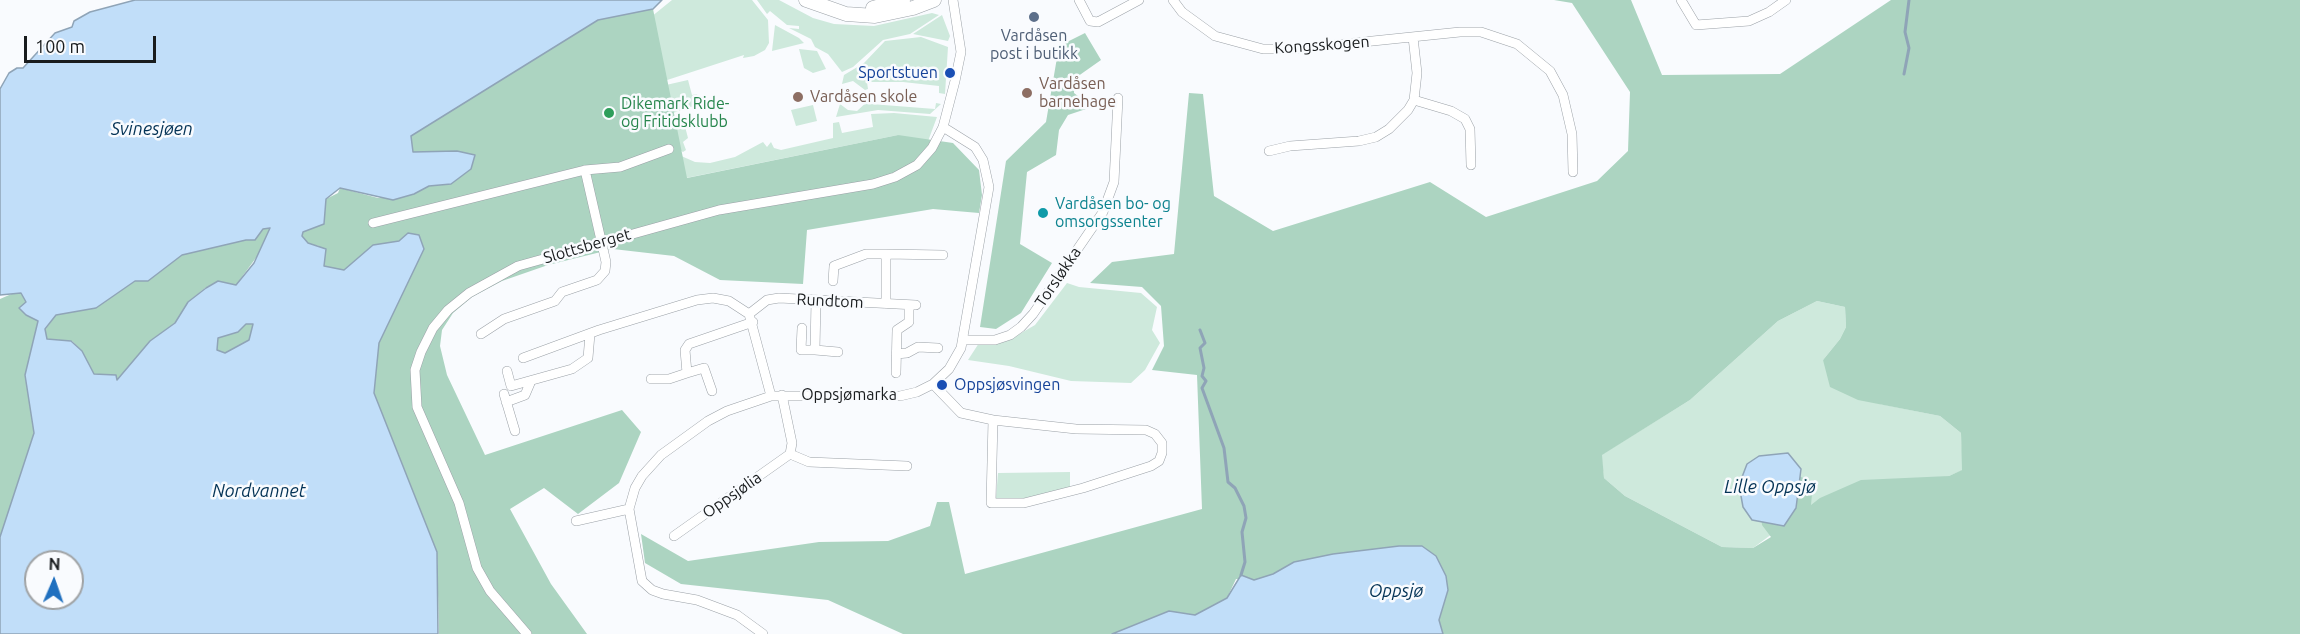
<!DOCTYPE html>
<html>
<head>
<meta charset="utf-8">
<style>
  body { margin:0 }
  #map { position:relative; width:2300px; height:634px; overflow:hidden; background:#f9fbfe; font-family:Ubuntu,sans-serif }
  canvas { display:block }
  .north { position:absolute; left:24px; top:550px; width:60px; height:60px; box-sizing:border-box; background:#f9fbfe; border:2px solid #9fa2a4; border-radius:50%; rotate:2deg; font-size:16px; font-weight:700; line-height:24px; text-align:center; color:#191c1e }
  .north::after { content:''; display:block; margin:auto; width:21px; height:27px; background:#2070bf; clip-path:polygon(50% 0,100% 100%,50% 72%,0 100%) }
  .scale { position:absolute; left:24px; top:36px; width:132px; height:27px; box-sizing:border-box; border:3px solid #191c1e; border-top:0; padding-left:8px; font-size:18px; line-height:21px; white-space:nowrap; color:#191c1e; -webkit-text-stroke:4px #f9fbfe; paint-order:stroke }
</style>
</head>
<body>
<div id="map">
<canvas width="2300" height="634"></canvas>
<div class="north">N</div>
<div class="scale">100 m</div>
</div>
<script>
const c = document.querySelector('canvas').getContext('2d');
c.lineJoin = 'round';
function fill(path, color) { c.fillStyle = color; c.fill(path, 'evenodd'); }
const shape = rows => new Path2D(rows.map(r => 'M' + r).join(''));
function stroke(path, color, width, dash) { c.strokeStyle = color; c.lineWidth = width; c.lineCap = dash ? 'butt' : 'round'; c.setLineDash(dash || []); c.stroke(path); }
function label(font, color, halo, rows, align = 'center') {
  c.font = font + ' Ubuntu,sans-serif'; c.lineWidth = 5; c.setLineDash([]); c.textBaseline = 'middle'; c.strokeStyle = halo; c.fillStyle = color; for (const [text, x, y, turn = 0] of rows) {
    c.save(); c.translate(x, y); c.rotate((+turn || 0) * Math.PI / 180); c.textAlign = isNaN(turn) ? turn : align; if (halo) c.strokeText(text, 0, 0); c.fillText(text, 0, 0); c.restore();
  }
}
fill(shape([
  [672,0,752,0,768,20,769,43,765,50,754,56,743,58,744,55,661,82,651,17],
  [757,0,779,0,813,18,834,24,874,26,932,13,939,15,910,34,883,40,853,67,842,72,828,54,815,47,811,39,789,28,799,29,799,26,787,25,770,11,767,14],
  [942,15,950,36,948,41,913,34],
  [775,25,799,38,804,43,772,51],
  [921,37,948,47,945,94,939,93,939,86,903,82,867,82,868,89,865,90,853,81,842,84,844,75,864,63,885,41],
  [799,49,817,51,826,69,813,73,804,68],
  [688,80,692,95,697,94,700,104,670,114,666,85],
  [870,99,871,104,935,109,936,103,941,104,930,114,878,110,836,117,840,104,848,110,857,111],
  [813,105,817,121,796,126,791,110],
  [894,113,937,117,924,152,898,135,686,178,679,155,695,162,710,163,735,157,763,142,767,147,771,142,774,148,781,150,833,138,833,123,839,122,842,133,873,127,871,114],
  [682,115,688,138,683,142,686,150,683,152,670,144,670,119],
  [1067,283,1079,287,1141,293,1157,307,1152,330,1160,343,1145,370,1131,383,1071,381,1009,366,968,360,979,343,1016,336,1035,325],
  [1817,301,1845,307,1846,327,1840,339,1823,360,1880,404,1940,416,1961,433,1963,470,1949,476,1810,506,1753,548,1722,547,1625,496,1604,478,1601,455,1690,400,1778,321],
  [1070,472,1070,488,1022,499,996,498,998,473]
]), '#cee9dc');
fill(shape([
  [1554,0,1631,0,1662,75,1780,74,1891,0,2300,0,2300,634,1443,634,1439,620,1448,590,1422,546,1333,554,1294,562,1273,574,1254,580,1236,579,1227,598,1195,615,1169,612,1112,634,903,634,828,600,681,584,645,563,641,534,688,561,819,542,888,541,930,526,937,502,949,502,965,574,1202,509,1197,375,1152,370,1164,346,1161,306,1142,287,1090,283,1112,262,1174,254,1189,93,1203,94,1214,196,1273,231,1430,182,1486,217,1597,181,1628,151,1630,92,1572,3],
  [1817,301,1845,307,1846,327,1840,339,1823,360,1830,387,1858,400,1940,416,1961,433,1962,470,1949,476,1861,480,1820,498,1811,505,1813,483,1781,467,1757,474,1762,525,1771,537,1753,548,1722,547,1625,496,1604,478,1602,455,1690,400,1778,321],
  [653,9,687,178,898,135,953,143,979,170,982,195,979,213,933,209,807,230,803,284,720,280,674,256,613,249,548,265,502,281,472,297,453,313,442,330,440,346,447,375,485,455,622,410,641,432,619,483,578,514,544,488,510,509,551,584,587,634,439,634,437,552,374,393,379,343,424,248,399,241,373,245,344,271,324,266,319,246,308,244,302,236,303,232,323,224,326,199,338,193,340,188,378,198,414,194,429,186,451,184,457,151,413,152,411,136,598,20],
  [1085,33,1101,60,1074,79,1074,93,1092,107,1068,115,1059,130,1056,155,1027,172,1020,244,1052,263,1021,313,996,329,980,327,1006,161,1046,122,1059,46],
  [264,228,270,228,258,255,236,285,218,281,205,288,188,302,175,323,150,341,117,381,116,375,93,374,82,351,72,341,47,339,45,330,56,315,96,308,135,281,148,281,182,255,246,240,255,240],
  [16,292,21,293,26,302,20,309,26,315,38,321,25,375,34,433,0,537,0,299],
  [253,323,249,340,225,353,216,350,218,338,223,334,238,332,246,324]
]), '#acd4c1');
const water = shape([
  [135,0,662,0,653,9,598,20,411,136,413,152,457,151,475,155,471,169,451,184,429,186,414,194,393,200,340,188,326,199,324,224,303,232,302,236,308,243,326,249,324,266,344,270,373,245,399,241,408,233,419,235,424,249,379,343,374,393,437,552,438,634,0,634,0,537,34,433,25,375,38,321,26,315,19,308,26,302,21,293,0,295,0,89,9,73,17,68,23,68,55,33,72,27,74,21,90,12,135,0],
  [270,228,254,263,236,285,218,281,206,288,188,302,175,323,150,341,117,380,116,375,94,374,82,351,71,341,47,339,45,329,56,315,96,308,135,281,148,281,182,255,246,240,255,240,263,229,270,228],
  [246,324,253,324,249,340,225,353,217,350,218,338,238,332,246,324],
  [36,562,72,562,72,598,36,598,36,562],
  [1788,453,1801,469,1796,508,1784,526,1752,520,1743,507,1739,485,1747,464,1759,456,1788,453],
  [1399,546,1422,546,1436,556,1446,576,1448,590,1439,620,1443,634,1112,634,1169,611,1195,615,1227,598,1241,575,1254,580,1273,574,1294,562,1333,554,1399,546]
]);
fill(water, '#c1def9');
stroke(water, '#8fa4b7', 1.5);
stroke(shape([
  [1904,74,1909,48,1905,32,1909,0],
  [1200,330,1205,343,1200,348,1204,368,1202,376,1206,381,1202,388,1224,448,1228,482,1235,488,1244,506,1246,518,1242,532,1245,562,1241,575]
]), '#8fa4b7', 3);
const street = shape([
  [1079,0,1090,21,1098,22,1139,0],
  [1173,0,1182,12,1215,36,1263,49,1295,49,1460,32,1481,32,1517,44,1550,71,1563,95,1572,134,1573,172],
  [1681,0,1696,25,1749,21,1769,12,1786,0],
  [1414,100,1451,111,1465,119,1470,129,1471,165],
  [1269,151,1290,146,1359,141,1376,137,1389,129,1408,110,1414,100,1417,73,1413,37],
  [373,223,585,170,620,167,669,149],
  [833,281,834,266,866,254,886,254],
  [886,304,886,254,943,255],
  [749,314,767,300,779,298,916,305],
  [802,328,801,350,815,350,816,300],
  [481,334,504,319,555,301,562,292,597,280,605,271,606,262,585,170],
  [963,340,995,340,1010,335,1021,327,1033,314,1103,212,1114,182,1118,98],
  [815,350,838,352],
  [896,354,907,353,918,347,938,348],
  [523,358,599,330,697,300,713,298,729,301,749,314,771,396],
  [507,371,511,386,572,369,588,358,590,334],
  [687,373,704,368,712,391],
  [896,373,897,330,909,322,909,305],
  [651,379,669,379,687,373,685,350,689,344,753,322],
  [933,384,961,413,993,420,991,503,1024,503,1083,488,1151,466,1159,461,1162,453,1162,443,1155,434,1146,430,1076,429,993,420],
  [504,394,515,431],
  [782,395,792,443,790,454],
  [506,402,525,395,531,381],
  [576,521,629,509],
  [674,536,790,454,809,462,907,466],
  [527,634,490,591,477,568,459,503,417,407,415,370,421,352,433,328,448,310,469,293,518,266,719,210,873,184,895,177,917,165,932,148,943,127,955,81,961,52,953,0],
  [763,634,737,615,697,600,663,594,652,590,642,581,629,509,635,488,642,476,661,455,708,421,727,411,771,396,900,396,917,392,933,384,949,369,961,348,989,187,983,160,975,147,943,127]
]);
const secondary = shape([
  [806,0,846,14,875,16,913,8,934,0],
  [873,8,903,0]
]);
stroke(street, '#9ba1a7', 10);
stroke(secondary, '#9ba1a7', 15);
stroke(street, '#fff', 9);
stroke(secondary, '#fff', 14);
for (const [x, y, r, color] of [
  [1034,17,6,"#5c6f8a"],
  [950,73,6,"#1a4fb4"],
  [1027,93,6,"#8d6e63"],
  [798,97,6,"#8d6e63"],
  [609,113,6,"#2e9e5b"],
  [1043,213,6,"#0f9aa8"],
  [942,385,6,"#1a4fb4"]
]) { const dot = new Path2D(); dot.arc(x, y, r, 0, 2 * Math.PI); c.fillStyle = color; c.fill(dot); stroke(dot, '#f9fbfe', 2); }
label('16px', '#4e5e75', '#f9fbfe', [
  ["Vardåsen",1034,36],
  ["post i butikk",1034,54]
]);
label('16px', '#191c1e', '#f9fbfe', [
  ["Kongsskogen",1322,45,-4],
  ["Slottsberget",587,246,-16],
  ["Torsløkka",1058,277,-56],
  ["Rundtom",830,301,3],
  ["Oppsjømarka",849,395],
  ["Oppsjølia",732,495,-35]
]);
label('16px', '#164399', '#f9fbfe', [
  ["Sportstuen",938,73],
  ["Oppsjøsvingen",954,385,"left"]
], 'right');
label('16px', '#785e54', '#f9fbfe', [
  ["Vardåsen",1039,84],
  ["barnehage",1039,102],
  ["Vardåsen skole",810,97]
], 'left');
label('16px', '#27864d', '#f9fbfe', [
  ["Dikemark Ride-",621,104],
  ["og Fritidsklubb",621,122]
], 'left');
label('16px', '#0d838f', '#f9fbfe', [
  ["Vardåsen bo- og",1055,204],
  ["omsorgssenter",1055,222]
], 'left');
label('italic 18px', '#043356', '#f9fbfe', [
  ["Svinesjøen",152,129],
  ["Lille Oppsjø",1770,487],
  ["Nordvannet",259,491],
  ["Oppsjø",1396,591]
]);
</script>
</body>
</html>
